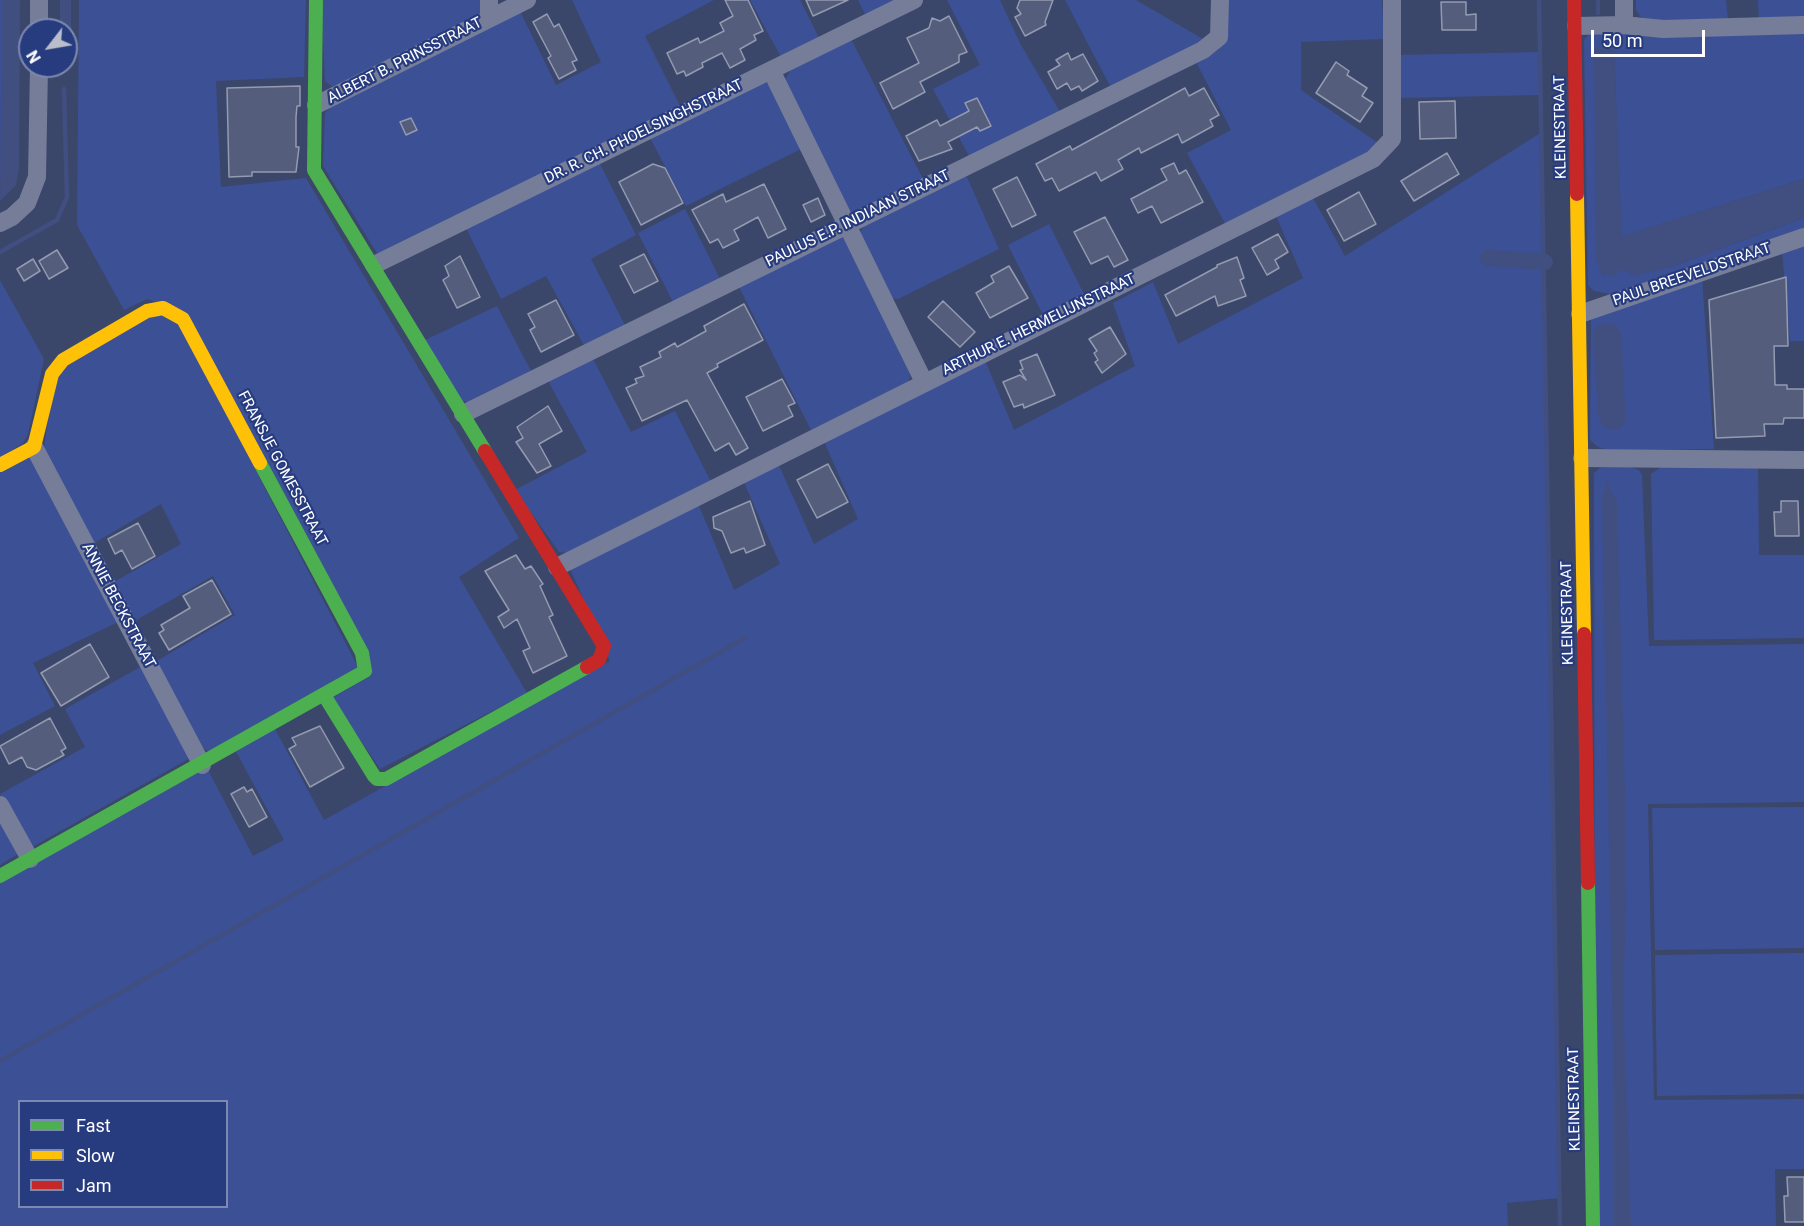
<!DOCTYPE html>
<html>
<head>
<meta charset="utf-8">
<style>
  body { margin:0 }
  #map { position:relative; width:1804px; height:1226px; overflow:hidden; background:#3b466b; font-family:Roboto,sans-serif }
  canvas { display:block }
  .legend { position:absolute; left:18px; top:1100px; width:210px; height:108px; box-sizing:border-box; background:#273b7f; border:2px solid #7d89b2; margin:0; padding:8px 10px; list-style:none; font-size:18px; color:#fff }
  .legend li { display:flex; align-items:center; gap:12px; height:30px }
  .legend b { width:30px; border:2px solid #7d89b2 }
  .north { position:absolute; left:18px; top:18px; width:60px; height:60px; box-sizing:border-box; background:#273b7f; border:2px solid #7d89b2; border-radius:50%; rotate:239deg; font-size:16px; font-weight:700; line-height:24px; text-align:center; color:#fff }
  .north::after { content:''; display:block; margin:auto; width:21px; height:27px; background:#babecb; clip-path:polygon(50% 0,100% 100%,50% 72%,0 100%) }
  .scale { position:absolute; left:1591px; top:30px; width:114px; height:27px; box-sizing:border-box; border:3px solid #fff; border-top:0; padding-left:8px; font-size:18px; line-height:21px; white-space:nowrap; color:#fff; -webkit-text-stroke:4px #273b7f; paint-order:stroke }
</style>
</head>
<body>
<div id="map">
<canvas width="1804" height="1226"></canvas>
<ul class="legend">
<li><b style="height:8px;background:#4caf50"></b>Fast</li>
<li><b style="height:8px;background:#ffc107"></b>Slow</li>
<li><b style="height:8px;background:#c62828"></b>Jam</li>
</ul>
<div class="north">N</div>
<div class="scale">50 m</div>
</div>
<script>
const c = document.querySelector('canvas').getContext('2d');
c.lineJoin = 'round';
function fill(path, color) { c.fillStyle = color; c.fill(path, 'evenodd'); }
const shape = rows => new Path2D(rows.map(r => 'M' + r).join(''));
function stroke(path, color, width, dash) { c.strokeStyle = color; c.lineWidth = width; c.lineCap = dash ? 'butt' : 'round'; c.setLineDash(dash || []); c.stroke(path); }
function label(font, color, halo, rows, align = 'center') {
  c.font = font + ' Roboto,sans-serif'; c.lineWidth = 4.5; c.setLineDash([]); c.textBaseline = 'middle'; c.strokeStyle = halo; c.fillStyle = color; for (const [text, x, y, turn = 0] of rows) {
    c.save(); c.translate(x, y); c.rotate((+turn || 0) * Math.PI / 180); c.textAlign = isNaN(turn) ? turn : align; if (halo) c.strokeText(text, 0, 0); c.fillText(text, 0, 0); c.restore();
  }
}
fill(shape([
  [0,0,2,0,2,178,0,180],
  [79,0,306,0,304,77,216,81,221,187,306,178,519,538,459,577,527,693,380,769,332,698,371,676,184,312,147,299,124,310,77,225],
  [321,0,484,0,481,16,340,85,331,86,325,81],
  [572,0,714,0,645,36,681,108,385,255,377,253,323,166,325,113,333,104,519,9,556,85,601,62],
  [750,0,800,0,820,40,782,59],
  [858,0,904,0,867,18],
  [947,0,1000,0,1020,43,1060,112,969,156,933,89,980,65],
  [1065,0,1136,0,1203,39,1196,48,1110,86],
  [1225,0,1382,0,1384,39,1301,42,1301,90,1381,145,1226,225,1187,153,1231,130,1196,62,1218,50,1225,35],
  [1636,0,1726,0,1728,20,1653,21,1641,17,1636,10],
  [1758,0,1804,0,1804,19,1759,20],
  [1804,29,1804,179,1621,237,1614,49,1620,269,1670,267,1804,218,1804,229,1610,294,1594,291,1588,285,1584,40,1589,34],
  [850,37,923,179,857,213,848,211,786,88,786,78,795,62],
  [1540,52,1541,95,1399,98,1398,55],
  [764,82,771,84,805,147,686,206,649,136],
  [1542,132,1560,1198,1507,1203,1508,1226,0,1226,0,881,207,768,253,856,284,840,235,750,275,729,324,820,610,661,569,566,697,501,734,590,780,564,742,478,777,461,814,544,858,519,823,439,984,358,1014,430,1135,366,1113,303,1153,282,1178,344,1303,278,1276,216,1313,198,1345,256],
  [20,1102,226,1102,226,1206,20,1206],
  [599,162,636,235,591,259,626,327,585,347,546,276,501,299,466,228],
  [966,175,999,249,898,299,890,298,860,232,865,225],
  [685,209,720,279,673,302,638,233],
  [1049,224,1084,294,1043,315,1008,245],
  [836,238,844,238,909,367,910,378,906,385,811,430,738,285],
  [1804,244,1804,341,1790,341,1782,251],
  [1702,277,1714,449,1607,450,1598,447,1590,440,1591,316],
  [0,280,44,359,28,434,23,443,0,458],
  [497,306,532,373,472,403,462,401,423,341],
  [151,310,180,325,358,667,210,752,199,746,155,662,235,615,213,576,133,622,112,583,181,544,161,504,91,545,43,453,57,364],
  [592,357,631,432,675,411,711,482,568,553,559,552,515,490,587,452,548,381],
  [31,455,118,622,33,663,55,706,0,735,0,471],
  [1758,465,1759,555,1804,555,1804,638,1654,640,1651,474,1661,467],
  [1601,467,1631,467,1639,470,1642,475,1649,646,1804,644,1804,802,1648,804,1654,1100,1804,1099,1804,1169,1775,1169,1776,1226,1595,1226,1594,473],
  [142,666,190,758,34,846,25,840,0,794,85,747,65,709],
  [1804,807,1804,948,1655,950,1652,808],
  [0,814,18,854,0,865],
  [1804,953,1804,1094,1657,1096,1655,955]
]), '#3c5096');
fill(shape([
  [2,0,20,0,19,169,16,185,0,201],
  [60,0,71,0,71,47,68,53,66,30,60,30],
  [1605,45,1614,48,1622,236,1804,179,1804,218,1670,267,1634,276,1620,269,1615,275,1602,276,1596,258,1594,49],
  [1608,323,1616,325,1621,334,1626,421,1620,429,1608,429,1601,424,1598,414,1593,332,1598,325],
  [1605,492,1613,493,1617,502,1625,792,1626,911,1623,996,1631,1226,1614,1226,1614,1091,1602,499]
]), '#414e80');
stroke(shape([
  [1539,0,1560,1226],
  [1598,0,1598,13],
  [0,252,57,220,67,197,64,89],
  [1608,483,1608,497],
  [0,1061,745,638]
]), '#414e80', 4.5);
stroke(shape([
  [1488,258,1545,262]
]), '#414e80', 16);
const building = shape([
  [725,0,748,0,763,31,754,35,756,40,740,49,745,60,730,68,722,53,702,63,703,67,686,76,684,71,677,74,667,53,698,38,700,43,724,31,720,23,733,16,725,0],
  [806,0,848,0,813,16,806,0],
  [1020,0,1053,0,1045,22,1046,25,1025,36,1015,17,1021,14,1017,8,1020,0],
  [1441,2,1466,2,1466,15,1476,14,1476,30,1442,30,1441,2],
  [547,14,554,27,559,24,577,60,572,62,576,70,559,79,548,58,551,56,533,22,547,14],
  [949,16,967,52,959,55,959,62,920,82,925,92,893,109,880,83,919,63,907,38,929,28,932,18,940,21,949,16],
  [1068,53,1071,60,1083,54,1098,81,1082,91,1079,86,1071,90,1067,83,1057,89,1048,72,1060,65,1056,60,1068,53],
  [1336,62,1349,71,1347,75,1367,88,1362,96,1373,103,1360,122,1316,93,1336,62],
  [300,86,300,106,297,106,296,117,296,147,299,147,296,172,252,172,252,176,229,177,227,88,300,86],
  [1185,88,1189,96,1204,88,1219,115,1210,120,1213,126,1182,143,1178,134,1141,153,1139,148,1118,160,1123,169,1101,181,1096,172,1059,191,1052,178,1045,181,1036,164,1070,146,1072,150,1185,88],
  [977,98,991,126,980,131,977,127,948,142,952,149,919,161,906,136,937,120,940,126,969,111,965,103,977,98],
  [1455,101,1456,138,1420,139,1419,102,1455,101],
  [411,118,417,130,406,135,400,122,411,118],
  [1447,153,1459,174,1414,201,1401,181,1447,153],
  [1174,163,1179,174,1186,170,1203,202,1161,223,1152,206,1138,213,1131,199,1167,180,1161,169,1174,163],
  [653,164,665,168,683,203,641,225,619,182,653,164],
  [1017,177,1036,215,1012,227,993,189,1017,177],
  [764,184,786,229,768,238,758,217,734,230,739,240,723,248,718,239,710,243,692,210,723,194,726,202,764,184],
  [1359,192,1376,224,1344,241,1327,210,1359,192],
  [818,198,825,215,811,222,803,205,818,198],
  [1105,217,1128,260,1114,267,1108,256,1091,264,1074,232,1105,217],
  [1278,234,1288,252,1275,260,1279,268,1267,275,1252,248,1278,234],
  [57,250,68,268,49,279,39,261,57,250],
  [644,254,658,281,634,293,620,266,644,254],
  [460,256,480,297,457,308,443,280,449,276,445,266,460,256],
  [1237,257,1244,278,1240,280,1246,296,1218,306,1215,296,1176,316,1165,295,1217,267,1217,265,1237,257],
  [33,259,40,271,24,281,17,269,33,259],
  [1009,266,1028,298,990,318,976,293,994,282,991,276,1009,266],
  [1786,277,1788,346,1774,346,1775,385,1787,385,1787,389,1804,389,1804,418,1784,418,1783,424,1764,424,1765,436,1716,438,1709,300,1786,277],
  [556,300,574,335,541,352,530,330,535,327,528,314,556,300],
  [943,301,975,332,960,347,928,317,943,301],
  [744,304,763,340,717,364,718,367,707,373,748,448,736,455,729,443,715,451,687,400,642,421,626,388,637,383,635,379,644,376,640,367,661,357,659,352,675,343,677,347,706,331,704,326,744,304],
  [1110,327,1126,354,1102,373,1095,362,1098,360,1094,353,1097,351,1089,339,1110,327],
  [1037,354,1055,395,1024,408,1023,404,1014,407,1003,382,1020,375,1026,380,1020,370,1023,369,1020,361,1037,354],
  [782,379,795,403,788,406,793,416,763,431,746,397,782,379],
  [548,406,562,431,539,444,551,466,537,473,516,442,523,438,517,427,548,406],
  [828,464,848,502,817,518,797,480,828,464],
  [750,501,765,545,746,553,744,548,731,553,722,531,714,528,713,517,750,501],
  [1781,501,1798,501,1799,536,1775,536,1774,512,1781,512,1781,501],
  [138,523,155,556,132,569,122,550,115,554,108,539,138,523],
  [516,555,525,569,531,566,543,584,540,586,553,615,549,617,567,656,533,673,523,651,530,648,517,619,504,628,498,617,509,610,485,571,516,555],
  [212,580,231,614,169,650,159,633,164,630,161,625,190,608,183,596,212,580],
  [90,644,109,677,61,706,41,673,90,644],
  [50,718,66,748,61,751,64,755,36,770,27,767,22,757,9,764,0,746,50,718],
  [320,726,344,768,310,787,289,749,296,745,292,738,320,726],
  [244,787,247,792,252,789,267,817,249,827,231,794,244,787],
  [1787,1177,1804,1177,1804,1222,1785,1222,1784,1196,1788,1196,1787,1177]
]);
fill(building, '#545e7c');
stroke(building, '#949bb0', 1.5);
stroke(shape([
  [489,0,489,18],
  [1624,0,1624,25],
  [1576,26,1624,25,1663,29,1804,25],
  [39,30,39,0],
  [771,70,924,382],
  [316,105,527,0],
  [0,223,12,217,27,203,37,177,39,66],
  [374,265,914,0],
  [1580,314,1804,237],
  [463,414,1203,50,1219,37,1220,0],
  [34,447,202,765],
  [1582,458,1804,460],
  [557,567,1373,159,1392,139,1392,0],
  [0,805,30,859]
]), '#767d99', 18);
stroke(shape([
  [316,0,314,170,485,451],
  [324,695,374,776,377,779,386,779,587,667],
  [0,876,365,671,362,653,260,463],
  [1588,883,1593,1226]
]), '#4caf50', 14);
stroke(shape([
  [1577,194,1584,634],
  [0,465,34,447,52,374,63,360,147,311,163,308,183,319,260,463]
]), '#ffc107', 14);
stroke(shape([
  [1574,0,1577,194],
  [485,451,604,646,599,660,587,667],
  [1584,634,1588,883]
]), '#c62828', 14);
label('15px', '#fff', '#273b7f', [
  ["ALBERT B. PRINSSTRAAT",405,61,-27],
  ["KLEINESTRAAT",1561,127,-91],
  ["DR. R. CH. PHOELSINGHSTRAAT",644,132,-26],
  ["PAULUS E.P. INDIAAN STRAAT",858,219,-26],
  ["PAUL BREEVELDSTRAAT",1692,275,-19],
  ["ARTHUR E. HERMELIJNSTRAAT",1039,325,-26],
  ["FRANSJE GOMESSTRAAT",282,469,62],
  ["ANNIE BECKSTRAAT",118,606,62],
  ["KLEINESTRAAT",1568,613,-91],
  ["KLEINESTRAAT",1575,1099,-91]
]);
</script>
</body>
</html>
